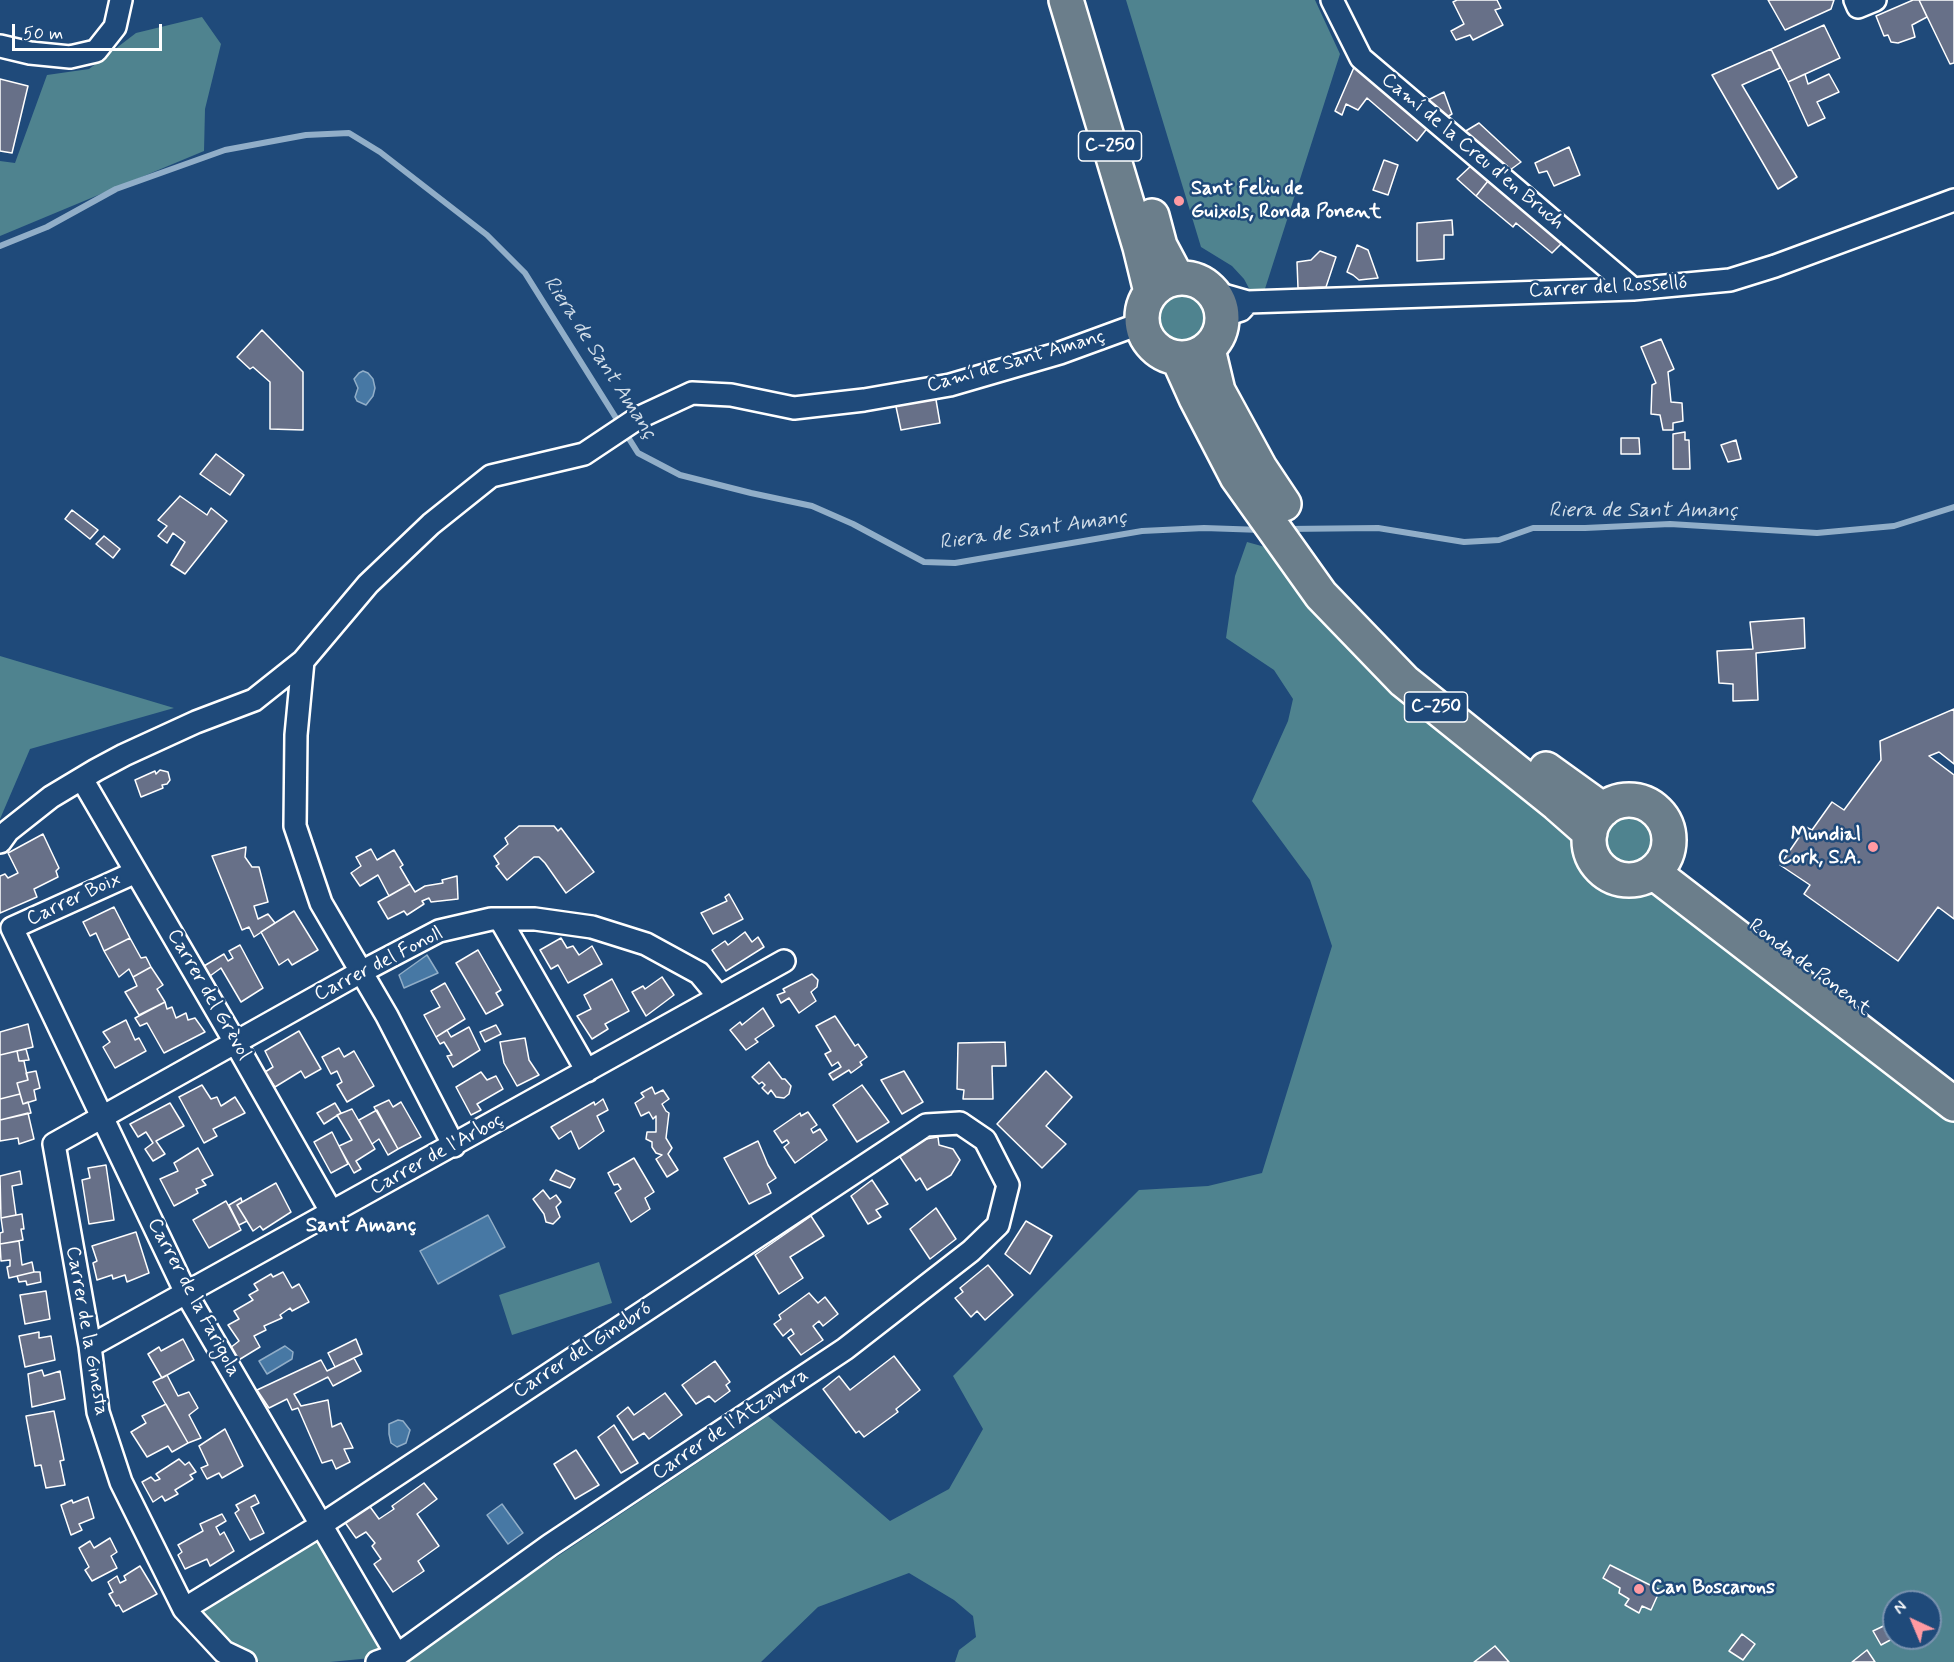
<!DOCTYPE html>
<html>
<head>
<meta charset="utf-8">
<style>
  body { margin:0 }
  #map { position:relative; width:1954px; height:1662px; overflow:hidden; background:#1f4a7a; font-family:Mynerve,sans-serif }
  canvas { display:block }
  .north { position:absolute; left:1882px; top:1590px; width:60px; height:60px; box-sizing:border-box; background:#1f4a7a; border:2px solid #7992af; border-radius:50%; rotate:316deg; font-size:16px; font-weight:700; line-height:24px; text-align:center; color:#fff }
  .north::after { content:''; display:block; margin:auto; width:21px; height:27px; background:#ff9aa2; clip-path:polygon(50% 0,100% 100%,50% 72%,0 100%) }
  .scale { position:absolute; left:12px; top:24px; width:150px; height:27px; box-sizing:border-box; border:3px solid #fff; border-top:0; padding-left:8px; font-size:18px; line-height:21px; white-space:nowrap; color:#fff; -webkit-text-stroke:4px #1f4a7a; paint-order:stroke }
</style>
</head>
<body>
<div id="map">
<canvas width="1954" height="1662"></canvas>
<div class="north">N</div>
<div class="scale">50 m</div>
</div>
<script>
const c = document.querySelector('canvas').getContext('2d');
c.lineJoin = 'round';
function fill(path, color) { c.fillStyle = color; c.fill(path, 'evenodd'); }
const shape = rows => new Path2D(rows.map(r => 'M' + r).join(''));
function stroke(path, color, width, dash) { c.strokeStyle = color; c.lineWidth = width; c.lineCap = dash ? 'butt' : 'round'; c.setLineDash(dash || []); c.stroke(path); }
function label(font, color, halo, rows, align = 'center') {
  c.font = font + ' Mynerve,sans-serif'; c.lineWidth = 5; c.setLineDash([]); c.textBaseline = 'middle'; c.strokeStyle = halo; c.fillStyle = color; for (const [text, x, y, turn = 0] of rows) {
    c.save(); c.translate(x, y); c.rotate((+turn || 0) * Math.PI / 180); c.textAlign = isNaN(turn) ? turn : align; if (halo) c.strokeText(text, 0, 0); c.fillText(text, 0, 0); c.restore();
  }
}
fill(shape([
  [1126,0,1315,0,1340,54,1263,295,1252,294,1244,279,1232,266,1201,247],
  [202,17,221,44,205,109,204,151,0,236,0,161,15,163,47,75,89,69,136,33],
  '1156 318a24 24 0 1 1 48 0a24 24 0 1 1-48 0Z',
  [1247,542,1276,550,1570,825,1590,871,1612,886,1638,888,1660,894,1954,1118,1954,1662,955,1662,959,1650,976,1637,973,1616,954,1600,909,1573,818,1607,761,1662,405,1662,510,1588,768,1416,890,1521,949,1489,983,1429,953,1376,1139,1190,1208,1186,1262,1173,1332,946,1310,880,1252,801,1288,721,1293,699,1274,670,1226,638,1235,576],
  [1894,1602,1930,1602,1930,1638,1894,1638],
  [0,656,174,708,30,749,0,819],
  '1605 839a25 25 0 1 1 50 0a25 25 0 1 1-50 0Z',
  [599,1262,612,1303,512,1335,499,1295],
  [315,1538,386,1651,371,1658,330,1662,260,1662,242,1654,223,1640,198,1613]
]), '#4f838f');
const water = shape([
  [363,371,368,373,373,379,375,388,373,396,366,405,357,401,355,397,358,388,354,379,359,373,363,371],
  [427,955,438,973,404,988,399,975,427,955],
  [488,1215,505,1247,438,1284,420,1251,488,1215],
  [285,1346,293,1352,292,1359,267,1374,259,1361,285,1346],
  [398,1420,403,1421,410,1430,406,1443,397,1447,391,1443,389,1434,389,1424,398,1420],
  [502,1504,523,1533,508,1544,487,1515,502,1504]
]);
fill(water, '#4778a4');
stroke(water, '#91aec8', 1.5);
stroke(shape([
  [0,246,47,227,116,189,225,150,306,135,349,133,380,152,487,235,525,273,638,453,680,475,751,493,812,506,853,524,924,562,955,563,1142,531,1204,528,1262,530],
  [1287,529,1378,528,1464,542,1499,540,1533,528,1585,528,1670,524,1817,533,1894,526,1954,507]
]), '#91aec8', 6);
const building = shape([
  [1457,0,1497,0,1501,8,1495,10,1503,25,1473,40,1470,35,1456,40,1451,31,1464,24,1453,2,1457,0],
  [1768,0,1834,0,1831,9,1785,30,1768,0],
  [1913,0,1919,0,1927,17,1912,25,1915,37,1898,43,1891,42,1888,35,1884,36,1876,16,1913,0],
  [1919,0,1954,0,1954,63,1950,64,1919,0],
  [1824,25,1840,58,1788,82,1771,49,1824,25],
  [1771,49,1780,68,1742,85,1797,177,1778,189,1712,75,1771,49],
  [1355,65,1429,126,1417,141,1367,98,1358,110,1346,104,1342,115,1335,111,1355,65],
  [1805,74,1808,84,1829,74,1839,92,1817,102,1825,118,1808,126,1788,82,1805,74],
  [0,79,28,86,12,153,0,151,0,79],
  [1444,92,1452,114,1445,118,1426,101,1444,92],
  [1479,123,1521,162,1510,170,1464,132,1479,123],
  [1569,147,1580,175,1554,186,1547,171,1539,173,1535,163,1569,147],
  [1384,160,1398,165,1388,195,1373,190,1384,160],
  [1474,163,1492,176,1476,196,1457,179,1474,163],
  [1492,176,1567,238,1552,253,1516,223,1513,227,1476,196,1492,176],
  [1452,220,1453,235,1444,235,1444,259,1417,261,1417,223,1452,220],
  [1357,245,1368,250,1378,278,1359,280,1353,275,1347,272,1357,245],
  [1320,251,1336,257,1326,287,1298,288,1297,262,1311,260,1320,251],
  [262,330,303,372,303,430,270,429,270,382,253,367,250,369,237,357,262,330],
  [1661,339,1674,369,1668,372,1671,402,1682,403,1683,421,1673,423,1673,430,1663,430,1660,415,1651,414,1652,385,1656,383,1641,347,1661,339],
  [935,394,940,423,901,430,895,402,935,394],
  [1685,432,1685,440,1689,440,1690,469,1673,469,1673,434,1685,432],
  [1621,438,1639,438,1640,454,1621,454,1621,438],
  [1736,440,1741,459,1728,462,1721,445,1736,440],
  [216,454,244,475,230,495,200,474,216,454],
  [180,496,207,515,211,508,227,521,185,574,171,565,185,542,173,533,167,543,158,536,167,526,158,520,180,496],
  [72,510,98,530,90,539,65,519,72,510],
  [104,536,120,549,113,558,96,544,104,536],
  [1804,618,1805,648,1756,653,1758,700,1733,701,1733,684,1719,683,1717,651,1753,649,1750,622,1804,618],
  [1954,709,1954,764,1939,752,1929,756,1954,775,1954,919,1938,907,1898,961,1804,894,1810,885,1780,865,1806,827,1812,830,1832,802,1844,810,1881,760,1880,741,1954,709],
  [160,770,168,772,170,780,167,784,162,785,163,788,141,797,135,780,155,771,156,774,160,770],
  [519,826,554,826,558,831,561,828,594,872,566,893,545,863,539,857,534,857,507,880,496,866,499,864,494,856,508,844,505,838,519,826],
  [43,834,59,868,56,871,58,877,34,889,37,897,0,913,0,876,5,874,8,878,18,873,8,853,43,834],
  [246,847,245,857,252,867,259,867,268,902,254,906,258,919,268,914,275,923,254,937,249,927,242,930,212,856,246,847],
  [371,849,377,860,394,850,403,865,400,867,410,884,389,896,378,875,360,886,351,873,361,866,356,857,371,849],
  [457,876,458,899,431,902,429,898,422,901,424,904,407,915,404,911,388,919,378,902,410,884,415,892,425,886,443,883,442,880,457,876],
  [729,894,743,919,713,934,701,913,727,901,725,897,729,894],
  [114,907,130,938,104,951,96,933,90,936,83,922,114,907],
  [294,911,318,950,292,965,288,959,279,965,261,932,294,911],
  [745,932,752,942,758,937,764,947,726,971,712,950,725,941,728,945,745,932],
  [130,938,141,958,146,957,151,967,133,977,129,969,119,977,104,951,130,938],
  [561,938,567,948,573,946,579,955,592,946,602,964,568,983,558,965,551,969,540,950,561,938],
  [240,945,263,988,241,1002,221,968,210,976,204,966,224,954,228,961,233,958,229,951,240,945],
  [478,950,501,990,496,993,503,1005,486,1014,456,963,478,950],
  [151,967,163,985,157,989,165,1002,139,1015,125,992,137,986,133,977,151,967],
  [812,974,818,980,817,987,811,992,816,1001,799,1013,789,998,781,1003,777,995,785,992,783,989,812,974],
  [662,977,674,995,646,1016,632,992,643,986,645,989,662,977],
  [612,979,629,1011,605,1024,608,1029,592,1039,577,1016,591,1009,584,995,612,979],
  [445,983,465,1019,436,1037,424,1015,440,1007,431,991,445,983],
  [165,1002,167,1009,172,1007,176,1018,186,1013,188,1020,195,1018,205,1032,164,1053,147,1023,140,1026,135,1018,165,1002],
  [763,1008,774,1026,755,1039,758,1042,746,1050,730,1030,740,1022,742,1025,763,1008],
  [835,1016,855,1046,858,1044,867,1057,860,1062,862,1065,851,1073,849,1070,833,1080,829,1074,841,1067,838,1062,832,1066,825,1054,831,1051,816,1026,835,1016],
  [126,1020,135,1040,139,1038,146,1051,115,1068,103,1047,110,1042,103,1032,126,1020],
  [28,1024,33,1047,0,1055,0,1032,28,1024],
  [496,1025,501,1034,485,1042,480,1032,496,1025],
  [469,1027,480,1050,453,1067,447,1056,452,1055,444,1042,440,1044,436,1037,447,1030,451,1037,469,1027],
  [299,1031,321,1069,305,1078,301,1071,275,1087,265,1072,273,1067,265,1051,299,1031],
  [525,1038,529,1060,539,1075,517,1086,504,1063,500,1042,525,1038],
  [1005,1042,1006,1066,992,1066,993,1099,963,1099,964,1090,957,1089,958,1043,1005,1042],
  [339,1048,344,1057,354,1051,374,1086,347,1102,337,1085,342,1082,337,1071,331,1074,322,1057,339,1048],
  [26,1049,29,1060,19,1061,17,1051,26,1049],
  [17,1051,19,1061,24,1061,28,1080,17,1083,20,1094,0,1099,0,1055,17,1051],
  [769,1062,782,1079,785,1079,791,1086,789,1094,784,1098,776,1097,771,1090,768,1094,762,1088,765,1085,762,1082,759,1084,752,1077,769,1062],
  [36,1071,40,1088,34,1090,36,1100,23,1104,17,1083,28,1080,26,1073,36,1071],
  [904,1071,923,1102,902,1114,881,1080,904,1071],
  [1046,1071,1072,1097,1046,1126,1066,1144,1042,1168,997,1124,1046,1071],
  [481,1072,487,1080,496,1076,503,1089,477,1104,481,1110,471,1115,456,1087,481,1072],
  [202,1085,211,1099,217,1097,221,1106,235,1097,245,1113,213,1129,217,1136,204,1143,179,1097,202,1085],
  [862,1085,889,1122,857,1142,833,1105,862,1085],
  [652,1087,655,1094,663,1090,669,1099,662,1104,666,1111,669,1113,666,1138,672,1148,668,1154,678,1170,667,1177,656,1159,662,1155,656,1153,652,1147,652,1142,646,1139,647,1132,656,1132,656,1116,653,1119,649,1112,641,1116,635,1103,644,1097,641,1093,652,1087],
  [20,1094,23,1104,28,1102,31,1113,0,1120,0,1099,20,1094],
  [603,1099,608,1110,597,1116,604,1131,579,1149,571,1131,559,1139,551,1127,594,1102,595,1105,603,1099],
  [389,1100,393,1107,401,1102,421,1137,398,1149,374,1107,389,1100],
  [170,1103,184,1126,156,1141,165,1154,153,1161,145,1149,153,1143,146,1132,138,1137,130,1124,170,1103],
  [335,1103,341,1113,324,1124,317,1113,335,1103],
  [352,1109,375,1149,356,1161,361,1169,354,1173,339,1146,352,1140,337,1115,352,1109],
  [377,1110,398,1149,388,1155,379,1139,372,1144,359,1120,377,1110],
  [808,1112,817,1125,811,1129,813,1133,820,1129,827,1140,795,1163,784,1147,789,1143,787,1140,782,1143,774,1131,800,1113,801,1116,808,1112],
  [28,1113,34,1139,19,1144,18,1138,0,1141,0,1120,28,1113],
  [332,1132,348,1164,331,1173,314,1142,332,1132],
  [938,1137,939,1145,953,1149,960,1160,951,1175,927,1190,920,1178,916,1181,898,1154,920,1140,938,1137],
  [758,1141,768,1165,776,1178,767,1184,771,1193,749,1204,724,1158,758,1141],
  [198,1148,213,1175,202,1180,206,1185,196,1189,198,1193,174,1206,160,1179,178,1171,174,1163,198,1148],
  [634,1158,654,1192,645,1198,650,1209,631,1222,615,1193,621,1189,618,1184,614,1185,608,1173,634,1158],
  [106,1165,114,1220,89,1224,82,1180,90,1178,88,1168,106,1165],
  [556,1170,575,1179,570,1188,550,1180,556,1170],
  [20,1171,22,1184,12,1186,16,1215,1,1218,0,1176,20,1171],
  [872,1180,888,1204,876,1210,881,1217,868,1224,851,1196,872,1180],
  [276,1183,291,1212,263,1230,260,1226,253,1231,237,1205,276,1183],
  [543,1190,550,1199,556,1195,561,1202,556,1207,560,1217,553,1224,546,1222,544,1214,533,1199,543,1190],
  [241,1198,242,1202,237,1205,247,1221,239,1225,229,1205,241,1198],
  [226,1201,241,1230,209,1248,193,1220,226,1201],
  [936,1208,956,1239,930,1259,910,1229,936,1208],
  [22,1214,24,1229,21,1229,23,1240,0,1244,0,1233,3,1232,1,1218,22,1214],
  [811,1216,824,1236,790,1257,803,1278,779,1294,755,1255,811,1216],
  [1026,1221,1052,1236,1030,1274,1005,1254,1026,1221],
  [136,1232,149,1273,127,1282,125,1275,113,1279,112,1275,97,1280,93,1263,97,1261,92,1246,136,1232],
  [19,1241,22,1265,32,1262,34,1272,9,1278,7,1267,10,1266,10,1260,1,1261,0,1244,19,1241],
  [988,1265,1013,1295,985,1320,977,1311,971,1317,955,1298,963,1292,960,1288,988,1265],
  [34,1272,40,1272,41,1282,27,1285,26,1281,19,1282,17,1276,34,1272],
  [283,1272,292,1288,299,1284,309,1302,292,1311,290,1308,280,1315,282,1318,264,1326,266,1330,254,1336,260,1347,237,1361,230,1348,239,1341,228,1325,239,1319,234,1311,253,1300,249,1295,258,1290,254,1284,271,1274,273,1277,283,1272],
  [46,1291,50,1319,25,1324,20,1295,46,1291],
  [809,1293,818,1303,825,1297,838,1314,823,1326,819,1321,813,1326,823,1340,801,1355,788,1338,794,1334,791,1329,783,1336,774,1324,781,1319,779,1315,809,1293],
  [39,1332,39,1338,51,1336,55,1360,25,1367,19,1336,39,1332],
  [183,1339,194,1360,162,1378,148,1354,159,1347,161,1351,183,1339],
  [356,1339,362,1354,335,1367,328,1353,356,1339],
  [894,1356,920,1390,896,1409,898,1412,864,1437,859,1431,856,1433,823,1389,839,1376,850,1390,894,1356],
  [354,1358,361,1371,333,1386,328,1377,294,1394,301,1406,328,1400,332,1427,341,1423,353,1448,344,1449,350,1462,336,1469,332,1460,322,1463,298,1408,292,1410,287,1399,269,1408,257,1390,321,1360,327,1371,354,1358],
  [715,1361,730,1382,726,1385,730,1391,715,1402,709,1396,696,1404,682,1385,715,1361],
  [42,1370,44,1376,60,1371,65,1399,32,1407,28,1374,42,1370],
  [167,1375,178,1396,189,1392,198,1408,189,1415,201,1438,188,1443,153,1382,167,1375],
  [665,1393,682,1415,649,1439,644,1433,633,1440,617,1416,628,1407,634,1415,665,1393],
  [166,1404,188,1443,172,1452,168,1446,147,1457,131,1432,146,1423,142,1416,166,1404],
  [54,1411,64,1460,60,1461,65,1485,46,1488,41,1465,35,1466,26,1416,54,1411],
  [614,1425,638,1463,621,1473,598,1437,614,1425],
  [225,1429,243,1466,222,1478,219,1473,207,1479,201,1468,208,1465,199,1446,225,1429],
  [576,1450,599,1485,575,1499,554,1464,576,1450],
  [179,1459,185,1465,189,1462,196,1472,190,1475,193,1479,175,1490,178,1494,165,1501,162,1496,153,1502,142,1482,151,1477,155,1481,160,1479,156,1474,179,1459],
  [424,1483,437,1499,417,1514,439,1546,418,1561,424,1571,393,1592,374,1564,381,1559,372,1546,375,1543,366,1532,356,1538,344,1521,368,1504,379,1519,394,1509,392,1506,424,1483],
  [255,1495,259,1503,251,1507,264,1533,250,1540,235,1513,239,1510,236,1505,255,1495],
  [88,1497,94,1518,79,1524,82,1530,71,1535,61,1505,72,1500,73,1503,88,1497],
  [222,1514,226,1521,216,1527,220,1535,224,1532,234,1551,210,1566,207,1559,185,1569,178,1555,182,1552,178,1545,203,1531,200,1524,222,1514],
  [110,1538,117,1552,111,1556,117,1568,92,1581,85,1570,89,1567,79,1548,90,1541,94,1548,110,1538],
  [1610,1565,1660,1590,1651,1610,1642,1606,1639,1613,1625,1605,1629,1599,1619,1593,1620,1588,1603,1578,1610,1565],
  [140,1566,157,1594,123,1612,119,1605,116,1606,109,1594,113,1592,108,1582,117,1576,120,1583,126,1580,124,1576,140,1566],
  [1894,1621,1894,1638,1881,1645,1873,1631,1894,1621],
  [1742,1634,1755,1644,1743,1660,1729,1651,1742,1634],
  [1495,1646,1509,1662,1474,1662,1495,1646],
  [1867,1650,1875,1662,1852,1662,1867,1650]
]);
fill(building, '#677088');
stroke(building, '#fff', 1.5);
const minor = shape([
  [1332,0,1361,58,1633,289],
  [1855,0,1858,7,1875,0],
  [0,46,30,53,70,57,96,51,115,27,121,0],
  [1213,292,1248,302,1633,289,1730,280,1775,266,1954,200],
  [1222,316,1241,310,1248,302],
  [303,661,296,735,295,826,321,903,387,1016,454,1146],
  [82,779,235,1042,332,1213],
  [0,842,8,831,51,797,96,770,124,755,196,722,254,700,303,661,368,584,431,524,491,476,584,454,638,418,692,393,731,395,794,408,864,400,950,385,1060,353,1142,323],
  [136,872,12,928,186,1293,397,1655],
  [500,919,587,1071],
  [90,1346,784,961],
  [184,1609,321,1525,926,1125,960,1123,985,1140,1008,1185,998,1225,971,1251,845,1349,550,1545,397,1655,377,1662],
  [245,1662,224,1652,184,1609,121,1482,98,1412,90,1346,54,1144,361,972,439,931,491,919,535,919,592,927,646,944,699,973,719,997]
]);
const primary = shape([
  [1066,0,1140,247,1151,292],
  [1152,216,1160,246,1177,278],
  '1142 318a40 40 0 1 1 80 0a40 40 0 1 1-80 0Z',
  [1208,349,1218,391,1260,468,1284,504],
  [1178,358,1196,398,1237,477,1321,595,1404,681,1557,804,1590,833],
  [1546,769,1603,810],
  '1589 840a40 40 0 1 1 80 0a40 40 0 1 1-80 0Z',
  [1653,872,1954,1104]
]);
stroke(minor, '#fff', 26);
stroke(primary, '#fff', 38);
stroke(minor, '#1f4a7a', 21);
stroke(primary, '#6b7e8b', 33);
for (const [x, y, r, color] of [
  [1179,201,6,"#ff9aa2"],
  [1873,847,6,"#ff9aa2"],
  [1639,1589,6,"#ff9aa2"]
]) { const dot = new Path2D(); dot.arc(x, y, r, 0, 2 * Math.PI); c.fillStyle = color; c.fill(dot); stroke(dot, '#1f4a7a', 2); }
for (const [x, y, w] of [
  [1110,146,63],
  [1436,707,63]
]) { const box = new Path2D(); box.roundRect(x - w / 2, y - 15, w, 30, 4.5); c.fillStyle = '#1f4a7a'; c.fill(box); stroke(box, '#fff', 1.5); }
label('bold 18px', '#fff', null, [
  ["C-250",1110,146],
  ["C-250",1436,707]
]);
label('20px', '#fff', '#1f4a7a', [
  ["Camí de la Creu d'en Bruch",1472,152,40],
  ["Carrer del Rosselló",1608,288,-3],
  ["Camí de Sant Amanç",1016,362,-16],
  ["Carrer Boix",74,900,-25],
  ["Carrer del Fonoll",379,965,-27],
  ["Ronda de Ponent",1809,968,37],
  ["Carrer del Grèvol",208,995,60],
  ["Carrer de l'Arboç",437,1155,-29],
  ["Carrer de la Farigola",193,1298,62],
  ["Carrer de la Ginesta",86,1331,80],
  ["Carrer del Ginebró",583,1351,-33],
  ["Carrer de l'Atzavara",731,1425,-34]
]);
label('bold 20px', '#fff', '#1f4a7a', [
  ["Sant Feliu de",1191,190],
  ["Guixols, Ronda Ponent",1191,213],
  ["Mundial",1861,836,"right"],
  ["Cork, S.A.",1861,859,"right"],
  ["Can Boscarons",1651,1589]
], 'left');
label('italic 21px', '#d1dde8', '#1f4a7a', [
  ["Riera de Sant Amanç",599,358,57],
  ["Riera de Sant Amanç",1643,512],
  ["Riera de Sant Amanç",1033,531,-8]
]);
label('bold 21px', '#fff', '#1f4a7a', [
  ["Sant Amanç",361,1227]
]);
</script>
</body>
</html>
